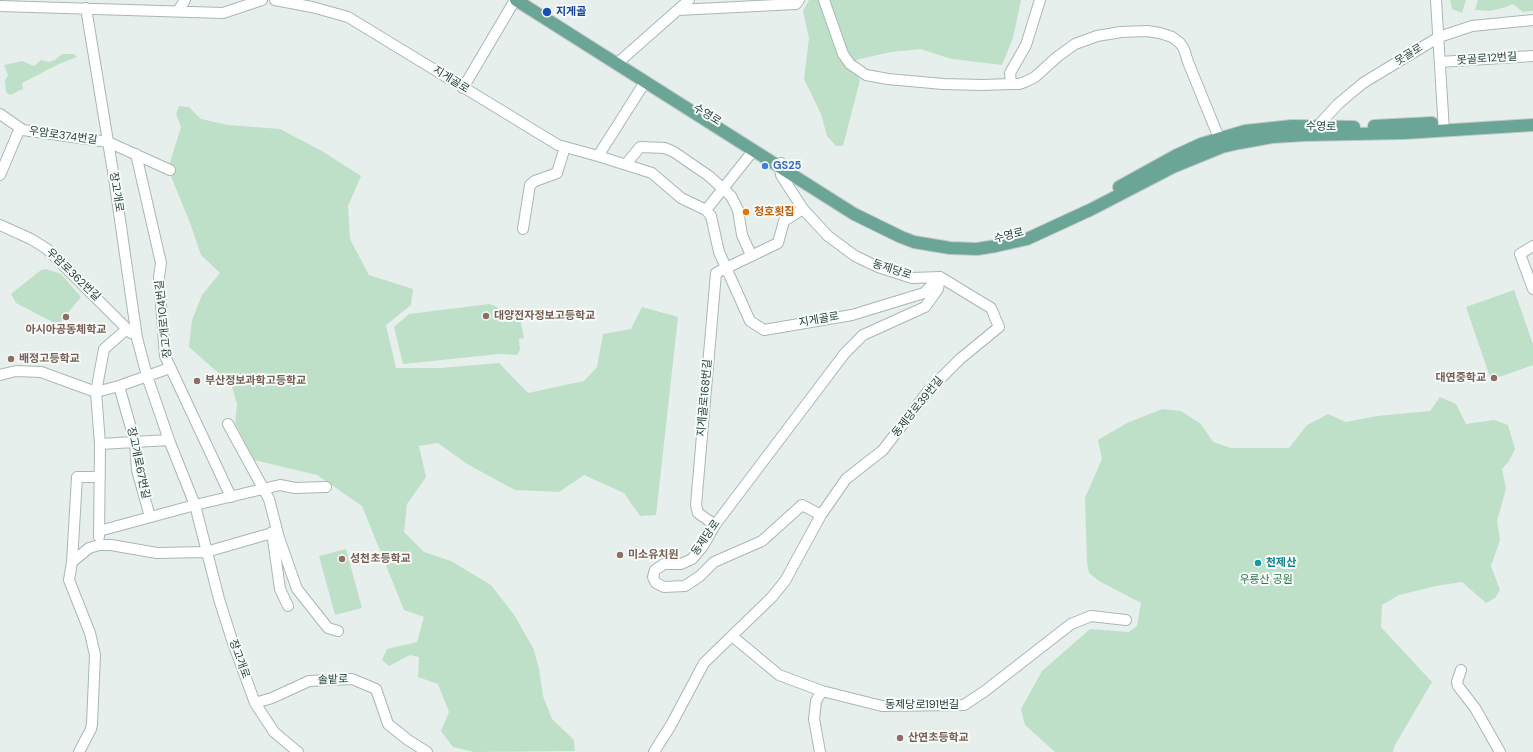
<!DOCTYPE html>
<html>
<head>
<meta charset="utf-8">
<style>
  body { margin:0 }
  canvas { display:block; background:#e6efeb }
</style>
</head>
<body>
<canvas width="1533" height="752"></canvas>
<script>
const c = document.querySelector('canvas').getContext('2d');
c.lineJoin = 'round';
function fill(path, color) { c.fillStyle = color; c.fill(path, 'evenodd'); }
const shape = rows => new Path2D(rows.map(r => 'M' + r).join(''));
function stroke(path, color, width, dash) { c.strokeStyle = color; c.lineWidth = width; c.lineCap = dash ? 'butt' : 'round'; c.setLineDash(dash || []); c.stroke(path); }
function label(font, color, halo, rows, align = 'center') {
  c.font = font + ' "DM Sans","Noto Sans KR",sans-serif'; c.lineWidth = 4; c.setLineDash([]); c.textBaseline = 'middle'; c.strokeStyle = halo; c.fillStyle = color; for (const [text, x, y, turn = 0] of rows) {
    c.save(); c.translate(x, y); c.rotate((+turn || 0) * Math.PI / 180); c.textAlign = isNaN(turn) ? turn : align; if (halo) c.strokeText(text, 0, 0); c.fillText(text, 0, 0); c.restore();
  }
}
fill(shape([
  [809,0,1021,0,1013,38,1002,65,952,59,920,49,891,52,856,60,854,72,860,80,843,146,836,146,827,136,821,114,804,79,809,38,803,11],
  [1450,0,1466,0,1462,13,1452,9],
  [1478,0,1533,0,1533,11,1523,12,1513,4,1506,7,1490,11,1475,10],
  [62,54,74,54,77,57,59,64,22,83,23,89,10,95,6,92,5,80,8,75,4,65,22,61,34,66,41,60,49,62,55,60],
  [179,106,189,107,201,119,228,125,280,129,322,151,361,176,348,206,350,239,369,275,413,289,411,305,386,325,396,368,440,368,499,363,528,393,584,381,597,367,603,334,631,329,642,307,678,317,656,515,640,516,624,493,584,475,559,492,515,490,467,464,438,443,419,446,426,477,407,504,404,532,424,552,451,561,491,585,515,616,534,650,539,669,543,696,552,719,574,740,575,751,474,752,453,747,441,731,449,712,438,684,418,677,419,657,410,655,389,666,382,660,387,649,417,642,424,617,404,610,362,506,317,475,254,460,235,423,237,404,231,384,189,347,192,320,202,295,220,273,201,255,190,223,168,169,181,127,176,114],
  [46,269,61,274,81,297,58,325,16,303,11,294,41,270],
  [1514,290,1533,344,1533,365,1491,380,1466,307],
  [490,304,497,307,499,315,519,313,524,338,519,339,520,350,517,355,499,354,403,364,394,327,409,314],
  [1440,397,1456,404,1466,424,1494,420,1508,425,1515,449,1509,461,1502,469,1506,489,1497,521,1500,540,1491,566,1500,590,1495,598,1486,603,1462,582,1436,586,1399,595,1382,605,1381,627,1432,682,1395,745,1393,752,1055,752,1025,725,1021,709,1042,671,1090,629,1129,632,1137,626,1141,603,1099,581,1089,573,1087,563,1085,498,1102,459,1098,440,1127,423,1162,409,1181,411,1201,424,1213,442,1231,448,1289,448,1307,425,1328,414,1346,422,1377,416,1430,411],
  [346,549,362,608,335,615,319,556]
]), '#bfe0c8');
const minor = shape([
  [275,0,312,7,348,17,558,145,598,156,652,173,681,198,706,210,711,216,719,252,750,321,764,330,852,315,924,293,940,277],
  [824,0,843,54,850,64,866,75,888,79,943,84,983,85,1011,84],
  [1040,0,1026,45,1010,73,1011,84,1019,84,1025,82,1035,77,1057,57,1075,44,1097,36,1121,32,1147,31,1160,33,1172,37,1180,43,1184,49,1188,62,1219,138],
  [1436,0,1444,131],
  [0,6,223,13,262,0],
  [86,8,114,178,137,338,147,376,169,440,195,505,219,599,232,640,255,703,274,732,298,752],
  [678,10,796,4,799,0],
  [178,11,185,0],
  [621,60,689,0],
  [1440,62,1533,56],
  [463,88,515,0],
  [0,114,23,130,108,142,170,170],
  [1315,129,1338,104,1363,83,1439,37,1472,26,1533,20],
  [136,154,161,263,159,277,165,356,231,497],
  [598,156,645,82],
  [781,163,780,168,781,175,803,209,828,236,855,256,878,267,912,278,940,277],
  [626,164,640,147,665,148,674,152,709,176,731,196,738,210,742,235,751,255],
  [0,175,20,128],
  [706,210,753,151],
  [0,225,31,239,47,249,131,333],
  [523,229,530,185,535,181,557,173,565,147],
  [1533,246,1520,254,1533,289],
  [0,375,16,371,41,372,96,392,119,386,170,368],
  [119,386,135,442,137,470,150,517],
  [228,424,269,499,279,538,297,589,328,628,338,631],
  [100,444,169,440],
  [821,515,802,505,762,541,714,562,700,576,685,586,664,587,656,583,653,577,655,570,664,564,681,564,692,559,703,546,715,525,845,353,863,335,925,307,938,289,940,277],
  [715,525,698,513,696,505,716,273,778,243,784,221,803,209],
  [99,531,195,505,280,485,295,488,326,487],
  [272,532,280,589,288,606],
  [99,537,100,444,96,392,104,349,127,329],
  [72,562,77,477,100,477],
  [732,636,779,675,822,691,882,706,964,705,985,691,1071,624,1091,616,1126,620],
  [1461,670,1457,682,1458,686,1475,708,1500,752],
  [255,703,272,698,309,681,352,679,376,689,388,724,408,740,427,752],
  [79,752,91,729,92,724,95,655,90,633,69,580,72,562,89,548,99,545,111,545,157,553,206,552,272,533],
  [654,752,671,725,704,663,772,597,785,581,821,515,846,479,883,450,929,390,960,359,999,327,991,308,940,277],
  [820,752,814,719,816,701,822,691]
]);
const major = shape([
  [516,0,854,214,901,237,914,242,950,248,977,249,996,246,1027,239,1092,209,1173,167,1222,147,1239,143,1272,137,1305,135,1404,133,1533,125],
  [1374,126,1432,123],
  [1119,187,1177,155,1201,144,1245,131,1292,126,1354,127]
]);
stroke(minor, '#a8b8b2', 12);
stroke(major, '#c2cac8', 14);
stroke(minor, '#fff', 10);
stroke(major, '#6aa596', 12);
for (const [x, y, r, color] of [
  [547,12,5,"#1a4fb4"],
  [765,166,4,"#3f7fe0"],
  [746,212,4,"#e8710a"],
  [486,316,4,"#8d6e63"],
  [66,317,4,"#8d6e63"],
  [11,359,4,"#8d6e63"],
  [1494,378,4,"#8d6e63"],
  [197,381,4,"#8d6e63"],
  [620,555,4,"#8d6e63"],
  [342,559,4,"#8d6e63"],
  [1258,563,4,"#0f9aa8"],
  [900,738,4,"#8d6e63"]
]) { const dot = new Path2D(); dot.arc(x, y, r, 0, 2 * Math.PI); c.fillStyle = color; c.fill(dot); stroke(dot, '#f7fbf9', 1.5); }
label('bold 11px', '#164399', '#f7fbf9', [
  ["지게골",556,12]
], 'left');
label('11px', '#24423a', '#f7fbf9', [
  ["못골로",1409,55,-32],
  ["못골로12번길",1487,59,-4],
  ["지게골로",451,80,32],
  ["수영로",707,115,32],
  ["수영로",1321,127,1],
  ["우암로374번길",63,136,8],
  ["장고개로",116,192,81],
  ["수영로",1009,236,-14],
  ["동제당로",892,270,18],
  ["우암로362번길",73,275,44],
  ["장고개로104번길",164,319,-96],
  ["지게골로",819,320,-10],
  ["지게골로168번길",705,398,-85],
  ["동제당로39번길",918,407,-51],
  ["장고개로67번길",138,463,78],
  ["동제당로",706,538,-55],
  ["장고개로",239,659,70],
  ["솔밭로",333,680,-2],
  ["동제당로191번길",922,705]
]);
label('bold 11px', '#366cbe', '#f7fbf9', [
  ["GS25",773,166]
], 'left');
label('bold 11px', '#c56008', '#f7fbf9', [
  ["청호횟집",754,212]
], 'left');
label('bold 11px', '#785e54', '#f7fbf9', [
  ["대양전자정보고등학교",494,316],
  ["아시아공동체학교",66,330,"center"],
  ["배정고등학교",19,359],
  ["대연중학교",1486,378,"right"],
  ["부산정보과학고등학교",205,381],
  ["미소유치원",628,555],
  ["성천초등학교",350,559],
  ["산연초등학교",908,738]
], 'left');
label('bold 11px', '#0d838f', '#f7fbf9', [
  ["천제산",1266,563]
], 'left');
label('11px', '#2d7a4b', '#f7fbf9', [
  ["우룡산 공원",1266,580]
]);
</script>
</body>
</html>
